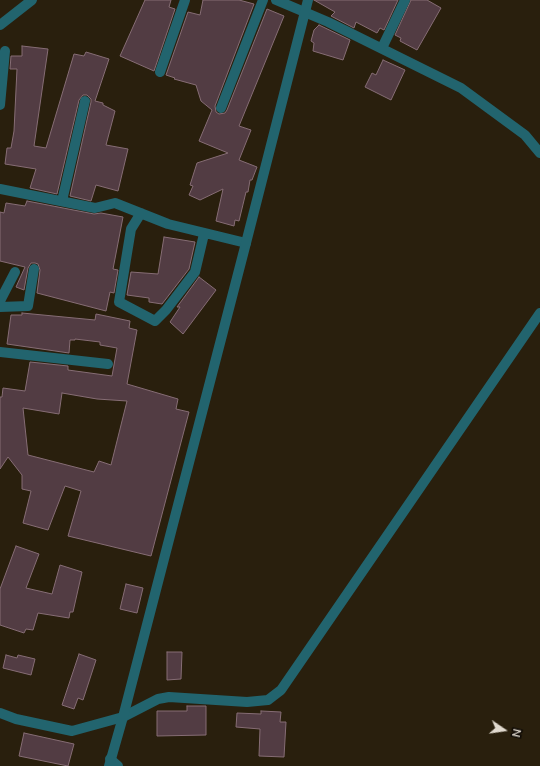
<!DOCTYPE html>
<html>
<head>
<meta charset="utf-8">
<style>
  body { margin:0 }
  #map { position:relative; width:540px; height:766px; overflow:hidden; background:#291f0d; font-family:"Nunito Sans",sans-serif }
  canvas { display:block }
  .north { position:absolute; left:484px; top:710px; width:40px; height:40px; -webkit-text-stroke:3px #0e0904; paint-order:stroke; rotate:103deg; font-size:11px; font-weight:700; line-height:16px; text-align:center; color:#e1dacf }
  .north::after { content:''; display:block; margin:auto; width:14px; height:18px; background:#e1dacf; clip-path:polygon(50% 0,100% 100%,50% 72%,0 100%) }
</style>
</head>
<body>
<div id="map">
<canvas width="540" height="766"></canvas>
<div class="north">N</div>
</div>
<script>
const c = document.querySelector('canvas').getContext('2d');
c.lineJoin = 'round';
function fill(path, color) { c.fillStyle = color; c.fill(path, 'evenodd'); }
const shape = rows => new Path2D(rows.map(r => 'M' + r).join(''));
function stroke(path, color, width, dash) { c.strokeStyle = color; c.lineWidth = width; c.lineCap = dash ? 'butt' : 'round'; c.setLineDash(dash || []); c.stroke(path); }
const building = shape([
  [145,0,171,0,169,7,175,9,154,71,120,56,145,0],
  [203,0,239,0,254,4,215,106,216,112,219,114,225,113,227,110,267,9,284,16,239,126,251,130,239,160,257,167,252,180,250,180,248,192,246,192,239,221,235,220,234,226,216,221,223,189,200,200,189,195,193,186,190,185,197,163,228,153,199,141,212,110,201,101,196,85,174,79,175,78,166,75,188,12,200,15,203,0],
  [314,0,398,0,384,30,380,28,377,33,356,22,354,28,331,16,335,12,314,0],
  [411,0,427,0,441,8,417,50,400,41,401,38,395,35,411,0],
  [319,25,350,40,343,60,313,51,314,43,311,41,314,30,319,25],
  [22,46,48,49,34,146,46,148,74,54,84,56,86,52,109,59,95,101,103,103,103,105,115,111,106,145,128,149,118,191,96,185,91,201,70,196,91,102,91,99,87,95,83,95,79,100,57,194,30,188,36,169,5,164,7,148,11,148,14,131,17,69,10,69,11,56,22,56,22,46],
  [383,60,405,70,391,100,365,87,372,73,376,75,383,60],
  [27,201,94,214,101,213,123,217,113,269,118,270,114,293,110,292,106,311,37,293,40,270,38,264,35,263,31,263,28,268,24,290,16,287,25,267,0,261,0,212,4,213,6,203,25,206,27,201],
  [164,237,195,242,189,269,162,304,149,302,149,298,127,295,131,272,158,274,164,237],
  [199,277,216,290,183,334,170,322,180,307,177,307,199,277],
  [22,313,95,320,96,314,130,321,129,328,137,330,127,384,178,399,176,409,189,412,151,556,68,536,81,491,65,486,48,530,23,523,31,491,22,489,22,475,8,457,0,469,0,397,2,397,3,388,25,391,30,362,68,366,68,370,112,376,117,348,100,345,100,342,75,339,75,340,70,340,69,353,7,344,11,315,22,315,22,313],
  [62,393,97,399,127,401,111,465,99,461,94,472,28,455,23,408,59,414,62,393],
  [16,546,39,554,26,588,52,594,60,565,82,572,73,612,70,612,69,618,38,613,33,630,26,629,24,633,0,625,0,589,16,546],
  [126,584,143,588,137,613,120,609,126,584],
  [167,652,182,652,181,679,167,680,167,652],
  [79,654,96,660,83,700,78,698,74,709,62,705,79,654],
  [6,655,17,658,18,655,35,659,31,675,3,668,6,655],
  [187,706,206,706,206,735,157,736,157,711,187,711,187,706],
  [261,711,281,712,280,722,286,722,284,757,259,756,260,729,236,727,237,713,261,714,261,711],
  [24,733,74,744,68,766,19,756,24,733]
]);
fill(building, '#523c43');
stroke(building, '#866d75', 1);
stroke(shape([
  [276,0,328,22,461,88,525,135,540,153],
  [0,25,32,0],
  [382,48,405,0],
  [160,72,185,0],
  [0,105,5,51],
  [221,108,263,0],
  [0,189,95,208,115,203,168,224,246,243],
  [62,201,85,101],
  [141,213,131,229,119,302,155,321,166,310,195,272,204,234],
  [0,301,15,272],
  [0,307,28,306,34,269],
  [0,352,108,364],
  [0,713,16,719,72,731,123,717,158,699,169,697,247,702,268,700,281,690,540,313],
  [110,759,118,766]
]), '#22646e', 10);
stroke(shape([
  [109,766,123,717,246,243,308,0]
]), '#22646e', 10);
</script>
</body>
</html>
